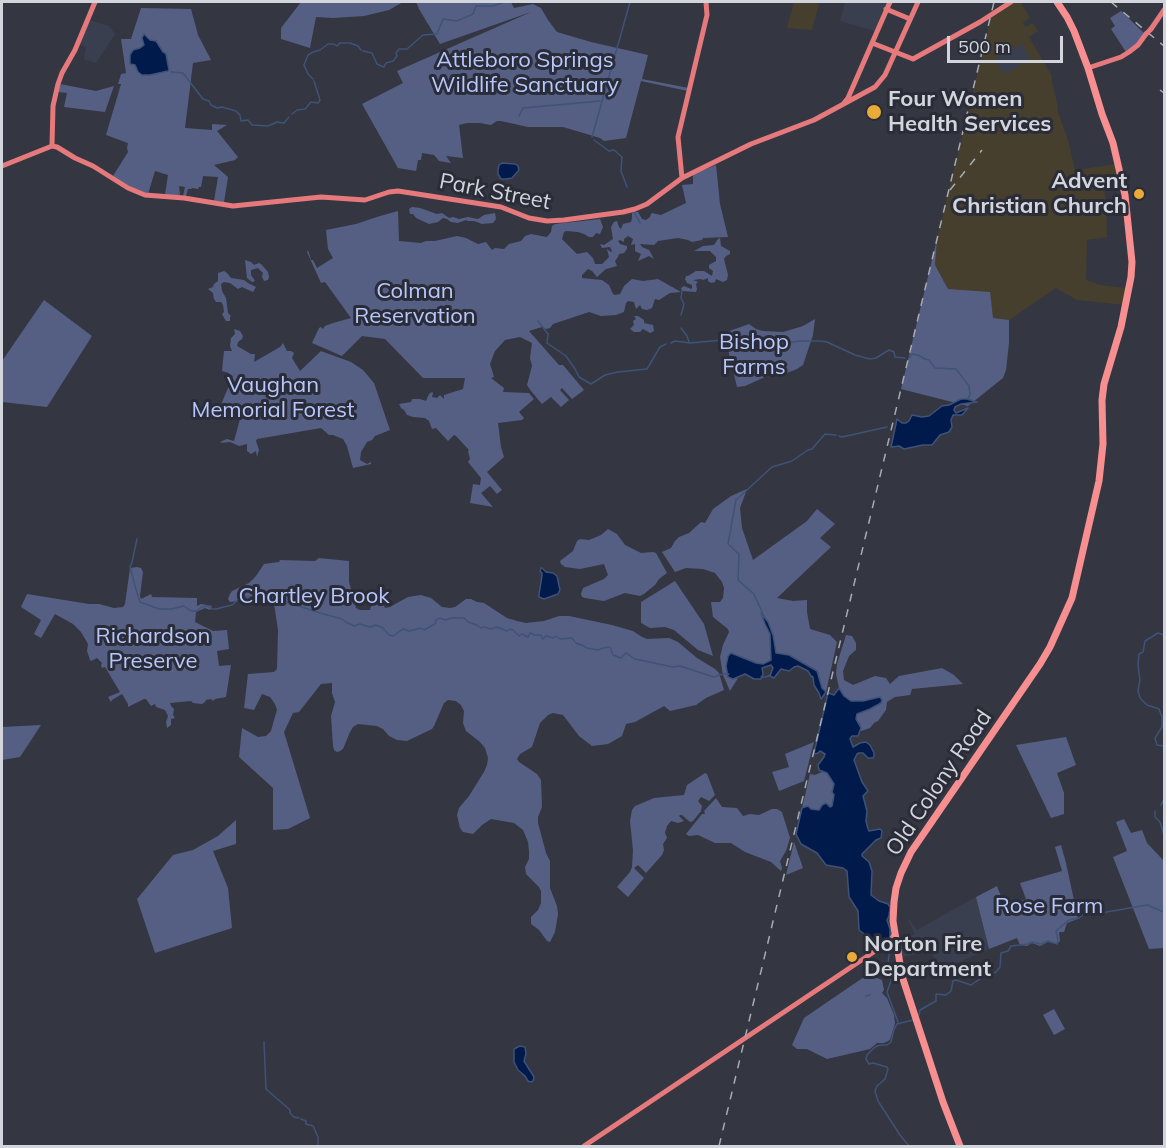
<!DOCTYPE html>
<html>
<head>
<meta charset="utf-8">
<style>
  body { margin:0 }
  #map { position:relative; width:1166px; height:1148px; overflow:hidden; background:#343742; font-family:Mulish,sans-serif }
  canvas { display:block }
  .frame { position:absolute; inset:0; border:3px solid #d3d5dc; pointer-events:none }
  .scale { position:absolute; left:947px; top:36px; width:116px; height:27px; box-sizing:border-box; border:3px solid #d3d5dc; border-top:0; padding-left:8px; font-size:18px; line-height:21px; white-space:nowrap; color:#d3d5dc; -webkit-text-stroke:4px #2a2d38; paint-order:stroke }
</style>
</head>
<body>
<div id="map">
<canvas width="1166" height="1148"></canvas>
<div class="frame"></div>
<div class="scale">500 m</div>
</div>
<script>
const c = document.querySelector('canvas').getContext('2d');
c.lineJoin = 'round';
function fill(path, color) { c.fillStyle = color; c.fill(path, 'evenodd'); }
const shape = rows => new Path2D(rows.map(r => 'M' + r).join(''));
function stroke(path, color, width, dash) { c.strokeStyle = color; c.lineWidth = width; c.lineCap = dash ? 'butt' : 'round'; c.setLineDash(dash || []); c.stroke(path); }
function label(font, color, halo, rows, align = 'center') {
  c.font = font + ' Mulish,sans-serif'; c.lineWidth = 6; c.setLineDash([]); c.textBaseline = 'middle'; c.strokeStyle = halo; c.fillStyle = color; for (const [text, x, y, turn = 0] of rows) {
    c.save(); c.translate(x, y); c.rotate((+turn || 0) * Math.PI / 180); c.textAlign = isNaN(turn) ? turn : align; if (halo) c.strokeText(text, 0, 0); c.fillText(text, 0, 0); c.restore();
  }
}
fill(shape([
  [794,2,813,2,819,4,812,30,787,28],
  [1015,2,1021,2,1030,18,1023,22,1025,27,1033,23,1038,31,1029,37,1052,76,1051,77,1058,107,1057,107,1058,112,1068,140,1075,170,1117,164,1120,177,1103,180,1106,202,1107,237,1087,240,1086,280,1100,285,1128,288,1125,305,1077,300,1056,288,1009,320,993,318,948,289,935,265,937,239,991,18]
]), '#463f2d');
fill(shape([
  [845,2,888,2,875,31,840,21],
  [89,20,109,26,115,34,96,63,84,59,86,47,79,44],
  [1022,44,1030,59,1021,64,1010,73,1008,71,1003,74,995,60,1000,56,998,53,1009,47,1011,50],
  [976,897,989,949,939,971,931,950,916,955,915,954,900,958,897,943,915,934,908,920,909,919,917,930]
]), '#3a3f50');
fill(shape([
  [301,2,403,2,389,10,364,16,333,18,316,17,310,48,281,39,281,28],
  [416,2,498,2,500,3,511,2,514,8,533,4,541,8,548,20,557,32,591,42,648,55,642,79,689,88,688,91,641,81,626,138,604,141,600,138,563,127,528,127,501,121,497,121,491,125,480,123,467,123,459,125,463,158,446,156,451,163,439,161,434,155,422,153,421,160,418,160,416,171,398,168,362,104,403,83,397,71,531,12,440,44,419,9],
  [141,8,191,9,198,35,211,60,193,63,185,128,212,130,212,124,227,125,217,131,238,157,235,160,214,165,228,177,224,202,214,201,218,177,203,176,201,187,199,187,198,189,192,188,191,189,188,189,186,196,183,196,185,187,179,186,180,195,165,195,168,175,155,171,148,194,128,186,113,176,128,152,127,148,128,143,106,135,121,84,118,84,121,74,126,73,121,39,131,39],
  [1121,11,1144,33,1137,43,1126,52,1111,29,1115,26,1110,18],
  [60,84,96,91,114,86,105,112,64,107,67,93,58,92],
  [716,165,720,204,728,237,703,238,702,240,692,242,688,240,678,238,658,241,654,245,640,244,642,247,649,250,654,259,649,256,638,261,641,254,635,251,635,244,631,245,633,239,628,236,624,239,624,242,620,240,618,241,620,244,627,246,627,249,624,253,619,254,618,257,615,261,617,266,606,269,597,277,592,271,588,269,582,275,582,278,602,280,609,285,613,294,615,295,620,294,624,286,632,279,643,281,658,279,681,292,670,293,659,300,655,299,652,308,647,310,642,309,640,305,636,309,634,302,628,301,626,303,624,312,616,315,601,316,589,312,553,324,550,328,546,329,542,327,529,331,559,365,563,365,584,390,572,399,562,388,560,390,569,400,561,407,551,397,542,404,531,391,527,385,532,366,530,358,532,343,520,337,505,340,495,351,490,364,494,377,491,378,504,388,503,392,529,393,534,399,519,412,524,418,522,420,498,423,501,447,504,457,487,472,502,490,497,494,490,486,481,493,493,507,470,503,473,484,480,485,481,478,468,462,470,459,468,451,469,450,456,436,454,435,448,441,436,428,432,429,429,421,425,418,413,417,407,415,404,410,401,408,399,404,411,402,412,399,420,399,426,401,429,394,432,392,433,393,432,397,437,398,440,395,444,399,444,395,463,389,465,378,423,378,385,339,362,336,342,356,312,343,319,328,321,327,323,329,325,326,333,323,351,318,325,282,321,283,307,252,308,250,311,260,313,260,317,268,333,258,328,249,326,230,356,224,380,216,398,211,399,241,421,243,426,241,435,241,457,236,466,238,478,244,486,242,492,250,495,248,504,249,509,244,521,241,525,236,531,234,547,237,551,232,552,226,555,224,600,219,603,227,600,234,596,233,593,237,589,237,584,234,578,232,566,231,564,232,562,239,577,254,587,252,593,258,595,264,602,264,609,257,607,249,611,252,612,251,610,247,602,248,600,244,604,245,613,239,611,227,614,222,617,221,619,227,621,229,623,224,631,222,632,218,632,213,635,212,638,212,642,219,646,220,650,217,651,214,652,213,661,215,686,203,682,185,693,184,693,174],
  [412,207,420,208,437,214,442,213,449,218,453,217,459,219,468,217,478,219,484,215,495,213,496,219,493,223,482,224,474,221,468,221,466,220,458,223,451,222,447,219,443,218,438,222,429,224,416,218,413,214,410,214,409,209],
  [720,238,721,246,730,251,730,254,726,256,724,259,728,275,727,280,723,282,716,279,715,282,711,283,708,281,708,278,703,280,701,279,693,280,698,282,696,284,697,289,696,292,682,291,681,288,684,286,691,289,692,288,692,285,687,283,685,279,686,276,688,276,696,271,704,271,712,276,713,271,709,268,709,265,716,261,716,257,710,251,694,251,703,246,714,245,718,239],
  [937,239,935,265,948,289,990,292,993,318,1009,320,1009,343,1006,370,1003,378,968,406,901,389],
  [245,260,251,262,254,265,259,263,261,264,268,272,269,277,268,280,264,281,262,277,263,273,258,268,251,270,251,275,255,281,252,282,247,278],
  [224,271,227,273,231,278,244,280,248,283,256,287,253,292,242,287,238,289,230,283,224,282,221,284,222,291,226,298,228,313,231,316,230,317,230,321,226,321,222,314,224,312,223,305,221,302,216,302,214,299,213,293,208,289,213,287,214,284,218,281,218,273],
  [44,300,92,336,47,407,2,402,2,361],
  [634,316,638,316,644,320,644,323,653,325,654,331,650,333,643,329,640,332,634,332,630,329,634,325,633,321,636,319],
  [815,319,813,335,803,365,797,369,787,373,765,377,745,386,737,387,724,333,749,324,756,329,763,331,783,332,803,326],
  [234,329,240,331,243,336,242,339,238,342,237,346,251,354,255,354,254,362,280,347,283,343,287,351,291,351,294,353,292,358,300,371,321,351,351,362,363,370,374,383,390,430,375,436,372,440,367,442,361,452,360,460,367,464,371,462,371,464,353,468,347,446,343,439,333,435,329,435,321,428,257,439,256,441,259,450,257,457,256,451,251,454,247,451,247,444,239,446,230,442,220,443,222,441,227,439,234,441,240,419,220,407,233,376,229,374,229,373,222,371,224,351,232,351,230,346,231,338,235,334],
  [747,489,740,508,742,528,753,560,807,521,817,509,835,524,820,538,831,547,777,598,793,601,807,600,807,612,810,629,830,635,837,642,826,692,822,688,817,671,806,664,776,653,773,635,765,624,770,634,771,660,763,664,756,663,737,655,733,679,738,678,730,691,723,675,720,657,723,645,729,632,728,629,713,617,711,602,720,602,723,598,724,588,722,582,715,573,703,569,686,568,675,572,662,552,671,548,675,541,679,537,689,533,701,522,705,523,713,509,731,496],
  [608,529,617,534,625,545,641,553,653,552,656,553,667,573,659,579,655,585,644,594,640,596,625,593,604,601,585,598,582,597,581,594,583,588,604,579,608,575,604,564,580,569,565,567,561,564,560,561,573,551,577,541,580,539,589,540,601,535],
  [319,558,349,561,349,582,355,604,356,608,360,610,370,610,372,603,383,603,385,608,390,607,408,597,421,595,431,598,442,607,450,608,455,607,466,599,471,599,477,602,484,603,507,618,517,621,526,623,544,621,559,616,569,616,612,625,633,631,642,637,647,639,669,638,678,642,697,658,715,669,719,673,724,690,706,698,696,705,670,711,664,706,635,722,626,724,622,736,608,744,592,746,579,736,563,715,553,713,548,715,540,723,532,747,520,754,517,759,519,762,537,774,541,780,542,807,538,817,538,823,546,853,550,861,550,888,557,906,558,914,555,932,550,942,547,941,539,930,531,924,531,917,538,910,541,903,541,891,539,887,526,874,525,867,529,859,529,851,528,842,523,830,514,823,491,819,482,825,473,834,463,832,460,828,457,815,459,808,469,796,484,772,487,765,488,758,485,748,480,742,466,731,463,723,464,711,461,705,456,701,448,700,444,703,434,726,432,729,411,739,407,741,397,740,389,736,383,729,377,726,358,724,353,727,350,732,343,749,340,751,337,752,334,750,333,746,331,716,335,702,332,693,332,683,321,684,299,712,293,713,284,732,310,818,288,829,273,830,273,788,239,757,242,728,258,737,266,736,271,731,274,720,277,710,275,704,270,697,262,694,254,710,244,708,248,674,274,672,277,669,278,630,275,610,274,605,272,602,265,600,254,599,230,602,228,599,230,594,232,591,249,583,256,576,264,564,279,562,280,560,315,561],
  [137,567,141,568,143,572,140,596,141,599,151,594,152,597,197,598,197,606,201,604,212,606,210,610,205,608,196,612,195,622,213,631,227,630,229,649,217,651,219,666,231,665,226,697,215,699,213,701,211,699,206,700,205,702,202,704,193,703,191,701,170,703,171,706,174,709,173,715,175,718,171,719,171,725,167,728,166,722,168,716,165,710,156,707,155,704,151,706,146,699,144,699,128,707,128,704,122,694,112,700,111,702,108,697,120,692,105,667,102,668,101,665,102,663,97,658,91,661,90,660,87,651,88,644,81,632,73,624,55,614,41,638,34,634,41,620,21,607,27,594,89,604,99,604,114,608,123,607,125,604,130,568],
  [675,581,704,624,713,656,698,650,674,630,665,627,650,628,641,623,641,602],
  [846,635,852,636,856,643,856,650,849,656,843,671,844,680,853,685,875,676,886,678,890,684,899,676,942,668,954,675,963,684,912,689,910,695,895,697,887,702,886,710,878,721,874,723,870,728,861,731,861,728,860,724,856,719,857,714,870,709,881,703,882,700,881,698,863,701,851,701,844,696,839,688,836,674,837,664],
  [41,725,20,757,2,760,2,727],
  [1066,737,1076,765,1057,773,1064,793,1064,814,1051,818,1016,745],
  [814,742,804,781,779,791,772,772,789,767,785,754],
  [822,772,827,773,834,784,832,792,834,795,832,807,831,807,828,804,819,810,810,809,806,806,802,808,810,774,815,775],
  [705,773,707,774,715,795,709,801,701,797,698,801,702,806,701,811,693,821,690,822,682,815,680,815,679,816,684,821,678,823,671,821,667,826,665,833,667,838,663,844,664,850,662,855,646,873,638,865,634,868,644,878,628,897,617,887,630,872,632,867,633,850,630,821,632,810,635,806,654,798,684,795,687,785],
  [716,798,722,807,737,808,743,816,750,814,759,815,772,809,777,809,782,812,790,838,786,851,780,861,782,868,781,871,771,862,745,852,731,843,715,843,698,835,689,836,686,834,702,814,705,814,704,811],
  [1124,819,1131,833,1142,830,1147,843,1164,861,1164,948,1149,949,1113,857,1127,851,1116,822],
  [236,820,236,844,213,851,228,888,232,928,155,953,137,899,173,855,193,850,218,836],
  [794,842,803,868,786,875],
  [1061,845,1066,863,1078,919,1067,923,1064,932,1059,932,1060,941,1057,944,1048,942,1040,946,1032,943,1027,946,1020,945,1017,938,989,949,976,897,997,886,1005,907,1026,899,1020,883,1062,871,1055,847],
  [870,975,882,980,884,990,882,993,887,998,894,1015,895,1023,890,1040,884,1043,877,1043,870,1049,827,1059,807,1049,797,1049,792,1045,804,1018,864,977],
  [1054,1009,1065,1029,1054,1035,1043,1015]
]), '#555f84');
const water = shape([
  [144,34,150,40,156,41,158,44,163,52,166,54,169,70,168,71,150,75,142,75,138,72,135,65,130,64,130,55,133,50,140,48,144,45,142,38,144,34],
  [502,163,515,164,518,166,519,170,512,178,506,179,501,179,498,174,498,170,499,165,502,163],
  [961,399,967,399,977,402,961,404,955,407,954,410,956,413,968,408,962,415,953,415,951,420,952,427,949,432,940,435,932,445,923,445,904,449,899,446,891,447,897,419,902,423,906,423,909,421,912,415,922,417,929,416,942,406,949,405,961,399],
  [541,568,542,568,546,572,553,573,557,576,560,590,558,594,544,599,539,597,539,594,542,576,542,573,540,571,541,568],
  [761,613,768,622,773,635,776,653,789,655,817,671,822,688,826,692,821,699,819,693,814,685,813,677,811,676,808,671,798,666,794,667,789,671,781,669,774,678,770,676,773,668,771,665,762,668,763,674,761,679,754,679,745,674,733,679,728,677,726,666,728,656,731,653,756,663,763,664,771,660,770,634,765,624,761,613],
  [839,688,844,696,851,701,863,701,880,697,882,700,881,703,870,709,857,714,856,719,861,728,858,736,852,736,850,739,853,747,860,743,866,742,870,745,874,753,874,756,873,758,868,758,863,753,859,753,857,754,854,760,862,782,868,791,863,796,867,811,866,821,868,829,869,831,880,829,882,831,881,838,876,840,862,854,862,856,869,862,872,871,871,895,879,901,888,904,890,907,889,916,887,920,890,929,890,939,879,946,859,930,858,911,849,897,847,871,843,868,826,865,817,853,801,844,796,834,802,808,808,806,811,809,819,810,822,805,826,803,830,807,832,806,834,795,832,792,834,784,827,773,819,770,818,765,824,757,825,754,820,751,818,753,815,754,814,753,828,693,834,695,839,688],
  [520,1046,525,1047,526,1054,524,1061,534,1077,533,1081,531,1082,528,1081,525,1076,518,1070,514,1062,514,1049,520,1046]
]);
fill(water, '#001a4c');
stroke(water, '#3f5277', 1.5);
stroke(shape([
  [363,51,372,53,377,64,384,67,386,63,393,61,397,56,396,53,399,49,407,49,423,35,437,34,443,19,457,21,473,14,476,6,493,6,504,2],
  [171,72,183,73,203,99,209,101,211,105,217,108,222,107,236,111,240,115,241,121,248,120,252,125,268,126,277,122,284,123,289,117],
  [313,79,308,74,304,65,308,55,313,52,320,50,328,44,334,44,337,46,340,43,350,43,358,46,361,50],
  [292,114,297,110,305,109,311,102,318,103,320,100,314,81],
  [519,116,523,108,600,101],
  [592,137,630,2],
  [594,140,609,151,614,150,622,157,621,171,627,187],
  [634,212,640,223],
  [681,315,684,304,681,298,682,291],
  [538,321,548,334,547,343,566,356,575,369,579,377,591,384,605,375,618,372,647,369,660,347,666,344],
  [681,328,687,336,689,342],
  [671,343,675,341,690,343,734,339,780,344,800,341,821,341,827,342,855,355,870,359,876,358,889,350,894,352,895,357,905,358],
  [909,358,912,354,918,355,925,359,929,360,935,368,956,369,969,386,970,395,968,398],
  [839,436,842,437,887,427],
  [137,539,132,562,130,567,135,586,140,602,159,609,171,609,184,606,191,611,196,611,202,607,208,606,212,609,216,609,232,605,239,599,245,597,259,596,274,598,320,613,342,619,346,622,354,626,360,624,370,627,376,625,383,628,389,635,393,636,403,629,409,631,421,628,424,630,435,624,436,620,439,618,446,620,451,618,464,618,468,622,477,625,481,628,484,627,491,629,497,627,507,631,510,629,513,630,519,636,522,634,528,637,530,633,535,635,541,635,543,639,546,636,553,638,556,636,560,639,572,638,576,643,582,645,587,648,598,650,603,648,610,647,613,655,621,658,626,653,635,659,673,667,680,666,714,677,723,674,729,674],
  [764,616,754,594,738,580,739,554,728,544,736,500,772,467,792,461,808,450,812,449,825,434,836,435],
  [1164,635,1158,633,1145,641,1143,652,1139,654,1138,665,1140,680,1138,691,1140,698,1147,705,1159,709,1162,717,1162,727,1155,738,1157,745,1164,746],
  [761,677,766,677,770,675],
  [1161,805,1164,799,1164,788],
  [1155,811,1155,817,1160,822,1164,835],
  [1164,864,1164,878],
  [890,948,888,963,893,975,887,992,898,1022],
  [866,996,870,995],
  [919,1015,920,1010,936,1001,936,994,946,995,951,991,953,981,956,980,971,985,983,977,996,972,1000,967,1001,953,1008,951,1011,946,1028,944,1032,942,1041,944,1048,941,1057,944,1058,941,1056,931,1069,920,1079,918,1084,914,1095,914,1147,905,1164,912],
  [264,1042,266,1089,290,1110,290,1113,294,1117,299,1118],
  [301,1119,306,1121,306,1124,313,1126,318,1137,318,1146],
  [909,1146,900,1135,878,1101,875,1091,877,1086,885,1079,888,1069,887,1067,873,1063,869,1064,866,1059,867,1055,875,1047,880,1045,887,1045,891,1042,894,1029,897,1024,913,1020]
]), '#3f5277', 1.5);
stroke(shape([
  [886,9,910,19],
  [1151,29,1164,10],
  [872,43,913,59,980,22,1011,2],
  [1088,68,1121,57,1129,52,1138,45,1146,34],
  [844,103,848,98,890,2],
  [52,146,57,147,75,158,93,166,128,188,145,195,184,198,233,206,321,197,365,200,389,192,398,191,501,207,529,218,547,221,564,220,623,212,635,209,647,204,682,178,751,144,814,120,875,87,885,75,918,2],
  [52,146,53,106,58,84,62,73,75,50,95,2],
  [2,166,52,146],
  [682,178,678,137,707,15,706,2],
  [584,1146,890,941,894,935]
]), '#e5797c', 5);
stroke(shape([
  [960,1146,943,1102,902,976,893,921,894,902,896,888,901,873,911,852,1040,664,1050,647,1072,598,1099,481,1103,444,1102,400,1104,384,1121,327,1131,277,1132,262,1125,195,1113,143,1102,114,1088,68,1074,31,1067,17,1057,2]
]), '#f78f91', 7);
stroke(shape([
  [1111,2,1164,46],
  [1160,90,1164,93],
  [950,190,982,150],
  [719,1146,994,2]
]), '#a8abb3', 1.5, [8, 8]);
stroke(shape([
  [1146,34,1151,29]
]), '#e5797c', 5);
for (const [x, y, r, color] of [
  [874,112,8,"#eaaa39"],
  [1139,194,6,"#eaaa39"],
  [852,957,6,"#eaaa39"]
]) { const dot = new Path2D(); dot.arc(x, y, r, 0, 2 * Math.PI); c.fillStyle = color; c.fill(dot); stroke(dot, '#2a2d38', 2); }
label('22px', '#b7c7fd', '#2a2d38', [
  ["Attleboro Springs",525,60],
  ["Wildlife Sanctuary",525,85],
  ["Colman",415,291],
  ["Reservation",415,316],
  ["Bishop",754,342],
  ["Farms",754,367],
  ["Vaughan",273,385],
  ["Memorial Forest",273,410],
  ["Chartley Brook",314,596],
  ["Richardson",153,636],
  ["Preserve",153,661],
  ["Rose Farm",1049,906]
]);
label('bold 22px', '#d3d5dc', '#2a2d38', [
  ["Four Women",888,99],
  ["Health Services",888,124],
  ["Advent",1127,181,"right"],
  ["Christian Church",1127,206,"right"],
  ["Norton Fire",864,944],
  ["Department",864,969]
], 'left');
label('22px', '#d3d5dc', '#2a2d38', [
  ["Park Street",495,192,11],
  ["Old Colony Road",939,783,-56]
]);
</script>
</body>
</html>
